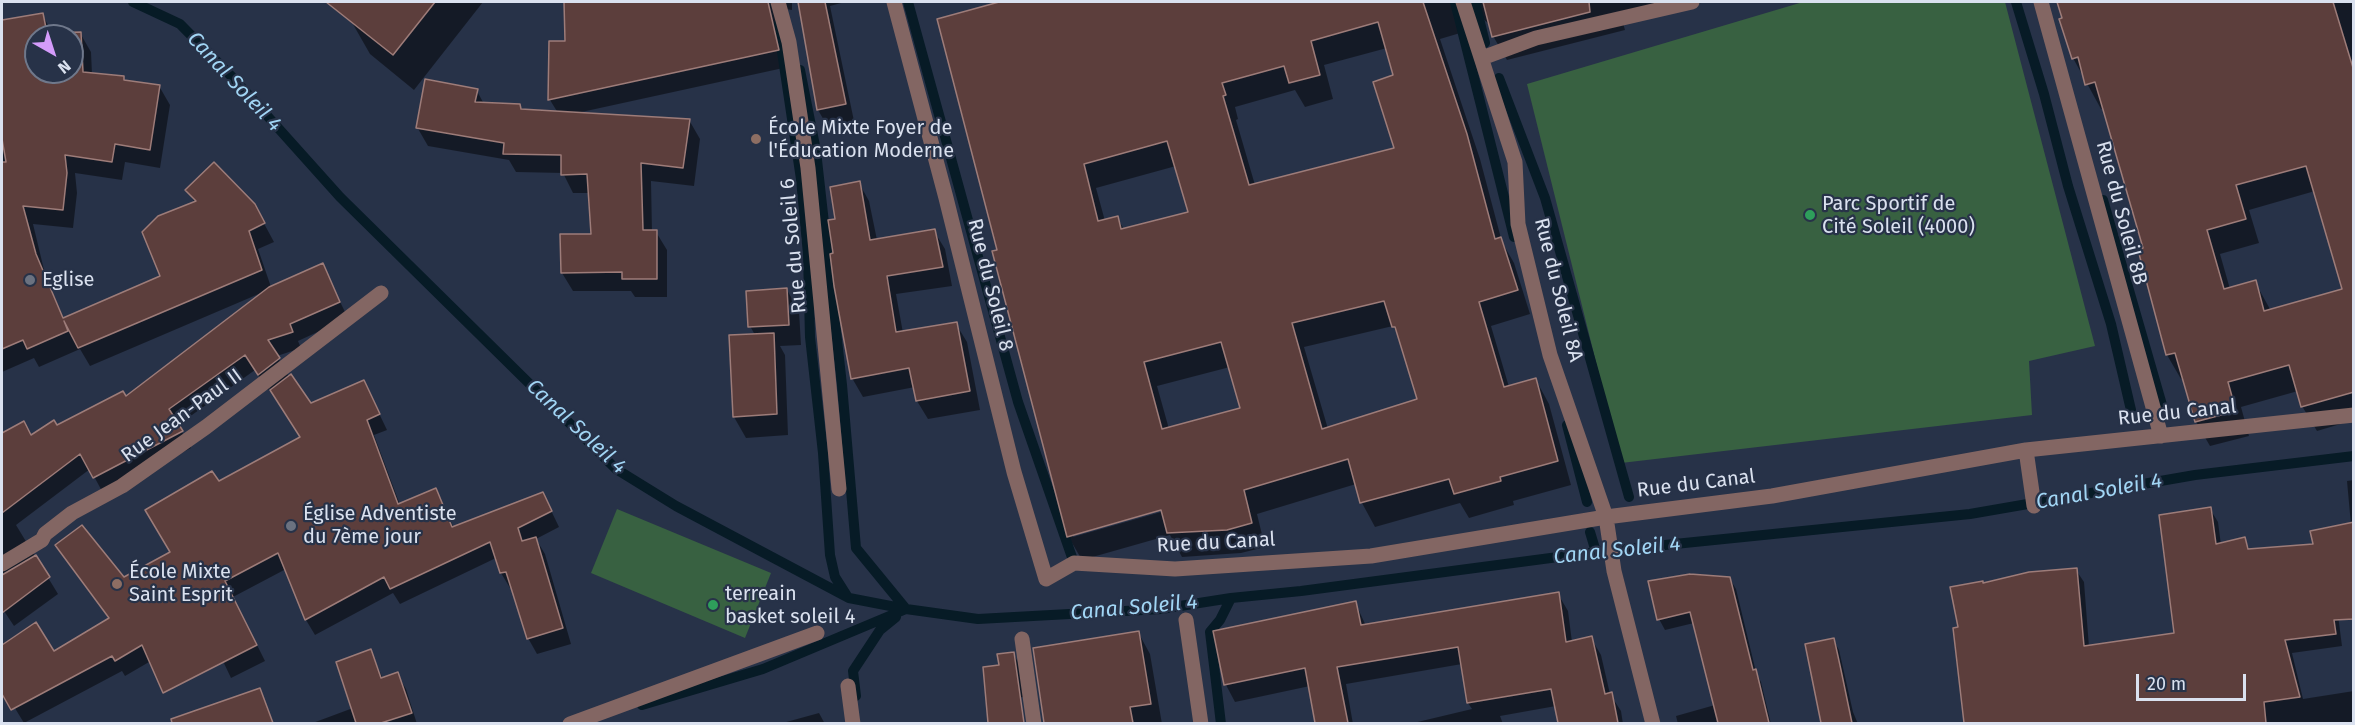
<!DOCTYPE html>
<html>
<head>
<meta charset="utf-8">
<style>
  body { margin:0 }
  #map { position:relative; width:2355px; height:725px; overflow:hidden; background:#273248; font-family:"Fira Sans",sans-serif }
  canvas { display:block }
  .frame { position:absolute; inset:0; border:3px solid #dae1ef; pointer-events:none }
  .north { position:absolute; left:24px; top:24px; width:60px; height:60px; box-sizing:border-box; background:#273248; border:2px solid #6f788b; border-radius:50%; rotate:141deg; font-size:16px; font-weight:700; line-height:24px; text-align:center; color:#dae1ef }
  .north::after { content:''; display:block; margin:auto; width:21px; height:27px; background:#d49cfb; clip-path:polygon(50% 0,100% 100%,50% 72%,0 100%) }
  .scale { position:absolute; left:2136px; top:674px; width:110px; height:27px; box-sizing:border-box; border:3px solid #dae1ef; border-top:0; padding-left:8px; font-size:18px; line-height:21px; white-space:nowrap; color:#dae1ef; -webkit-text-stroke:4px #273248; paint-order:stroke }
</style>
</head>
<body>
<div id="map">
<canvas width="2355" height="725"></canvas>
<div class="frame"></div>
<div class="north">N</div>
<div class="scale">20 m</div>
</div>
<script>
const c = document.querySelector('canvas').getContext('2d');
c.lineJoin = 'round';
function fill(path, color) { c.fillStyle = color; c.fill(path, 'evenodd'); }
const shape = rows => new Path2D(rows.map(r => 'M' + r).join(''));
function stroke(path, color, width, dash) { c.strokeStyle = color; c.lineWidth = width; c.lineCap = dash ? 'butt' : 'round'; c.setLineDash(dash || []); c.stroke(path); }
function label(font, color, halo, rows, align = 'center') {
  c.font = font + ' "Fira Sans",sans-serif'; c.lineWidth = 4.5; c.setLineDash([]); c.textBaseline = 'middle'; c.strokeStyle = halo; c.fillStyle = color; for (const [text, x, y, turn = 0] of rows) {
    c.save(); c.translate(x, y); c.rotate((+turn || 0) * Math.PI / 180); c.textAlign = isNaN(turn) ? turn : align; if (halo) c.strokeText(text, 0, 0); c.fillText(text, 0, 0); c.restore();
  }
}
fill(shape([
  [1803,2,2005,2,2095,346,2029,361,2032,415,1621,463,1527,84],
  [617,509,771,573,745,638,591,573]
]), '#386141');
fill(shape([
  [363,2,483,2,414,90,370,54,350,19],
  [565,2,662,2,705,60,689,2,792,2,792,10,785,9,788,67,577,113,689,120,700,139,694,186,651,181,652,232,656,232,667,250,667,297,635,297,631,291,573,291,562,273,592,235,590,193,573,193,563,173,516,172,509,160,428,146,417,127,477,91,484,104,519,105,523,111,558,113,550,100,550,42,566,42],
  [799,2,845,2,830,6,854,121,828,127,818,110],
  [1004,2,1705,2,1623,23,1625,30,1507,60,1493,36,1490,25,1480,16,1469,20,1467,31,1440,39,1480,159,1502,242,1514,263,1530,314,1491,326,1509,387,1536,380,1549,404,1571,485,1513,501,1514,505,1469,518,1460,503,1375,527,1362,503,1356,484,1257,514,1265,547,1241,553,1182,557,1170,535,1082,560,1068,536,939,20],
  [1387,48,1395,76,1396,149,1255,185,1236,120,1238,119,1235,107,1295,90,1305,107,1333,99,1324,65],
  [1176,166,1189,213,1124,229,1117,218,1105,221,1096,188],
  [1393,326,1401,341,1419,400,1328,429,1304,347],
  [1230,367,1242,409,1169,429,1157,386],
  [1167,507,1168,510,1073,537,1073,534],
  [2058,2,2354,2,2354,420,2317,431,2302,406,2298,391,2241,407,2249,436,2210,446,2196,422,2184,378,2181,379,2167,355,2140,251,2145,249,2104,108,2101,109,2073,58],
  [2315,191,2344,290,2271,311,2255,282,2230,289,2220,254,2259,243,2249,210],
  [42,14,53,34,80,33,91,52,92,74,123,78,126,82,159,86,170,105,160,168,125,162,122,180,75,173,77,193,73,228,33,224,45,274,64,319,161,277,195,203,187,190,254,205,274,242,258,249,271,287,322,265,348,318,298,341,301,348,277,356,289,377,310,405,364,382,387,430,374,435,400,505,435,490,454,528,543,494,559,527,536,539,545,554,571,644,537,654,528,638,512,588,510,588,501,573,496,558,400,604,393,593,315,635,306,620,286,569,233,597,265,661,231,678,202,617,168,651,125,676,122,671,24,723,2,687,2,647,36,625,54,653,110,620,57,546,124,579,172,553,218,483,301,438,270,388,268,390,255,370,178,425,191,448,103,493,90,469,16,525,58,594,14,626,2,608,2,435,23,423,31,437,125,398,261,293,90,366,80,349,39,367,34,358,2,372,2,21],
  [36,36,72,36,72,72,36,72],
  [859,183,869,201,877,240,934,231,945,249,952,286,896,294,903,333,956,324,967,342,980,410,928,419,917,401,915,387,863,397,852,378,835,255,837,220],
  [787,290,799,311,801,345,780,346,785,355,788,435,746,438,734,417,755,335,750,326],
  [2354,480,2354,588,2335,592,2342,646,2292,653,2303,699,2354,691,2354,724,1965,724,1954,629,1959,628,1983,584,2076,570,2084,582,2089,647,2175,635,2210,509,2218,522,2221,545,2244,539,2251,551,2314,546,2351,525,2347,481],
  [1730,579,1736,589,1756,672,1761,682,1771,724,1678,724,1676,716,1715,705,1694,623,1665,630,1659,619],
  [1558,594,1568,611,1572,642,1591,638,1601,655,1610,694,1621,711,1623,724,1560,724,1556,706,1500,716,1503,724,1409,724,1472,709,1468,703,1462,664,1346,684,1353,724,1317,724,1310,686,1235,702,1226,685,1215,632,1355,602,1366,626],
  [1138,632,1150,654,1162,724,1046,724,1045,721],
  [1833,639,1839,650,1853,712,1858,724,1822,724,1807,645],
  [371,651,383,679,397,674,406,689,417,724,310,724,353,708],
  [1013,653,1019,664,1024,697,1009,698],
  [819,713,825,724,779,724]
]), '#0007');
stroke(shape([
  [133,2,180,24,236,81,340,197,616,469,676,506,849,598,906,609,978,619,1161,609,1231,598,1301,591,1596,552,1970,514,2195,475,2354,456],
  [908,2,1018,402,1074,563],
  [1455,2,1514,237],
  [1475,2,1485,43],
  [2016,2,2044,94,2068,186,2111,324,2131,410],
  [778,25,801,179,808,254,810,337,823,453,830,555,835,577,847,596],
  [800,70,816,151,842,385,856,548,906,609],
  [1499,78,1545,198,1629,497],
  [2103,200,2162,405],
  [1567,425,1587,502],
  [1590,532,1596,552],
  [856,696,853,671,880,630,896,617],
  [642,705,763,669,906,609],
  [1221,724,1210,632,1220,620,1231,598]
]), '#071b26', 10);
const building = shape([
  [326,2,435,2,393,55,326,2],
  [564,2,768,2,779,50,548,100,549,41,565,41,564,2],
  [798,2,825,2,846,104,817,110,798,2],
  [999,2,1423,2,1467,134,1495,239,1501,237,1518,290,1479,302,1504,387,1536,378,1558,461,1500,477,1501,481,1454,494,1449,479,1360,503,1348,459,1244,490,1252,523,1227,530,1167,533,1161,510,1067,537,992,251,997,250,937,19,999,2],
  [1378,22,1393,75,1373,82,1394,148,1249,185,1223,96,1226,95,1222,83,1284,66,1289,83,1320,75,1311,41,1378,22],
  [1167,141,1188,212,1121,229,1118,216,1098,221,1084,164,1167,141],
  [1384,301,1392,327,1395,327,1417,399,1322,429,1292,323,1384,301],
  [1221,342,1240,408,1162,429,1144,362,1221,342],
  [1483,2,1589,2,1590,12,1492,37,1483,2],
  [2057,2,2333,2,2354,71,2354,392,2301,407,2289,365,2228,382,2236,411,2195,422,2175,353,2166,355,2138,250,2143,248,2095,82,2085,85,2078,57,2072,59,2059,19,2062,18,2057,2],
  [2306,166,2342,289,2264,311,2256,280,2224,289,2207,230,2246,219,2236,185,2306,166],
  [43,13,47,33,81,32,83,72,124,76,124,80,160,85,150,150,115,144,112,162,65,155,67,173,63,210,23,206,36,254,63,318,160,276,142,232,158,216,196,201,185,190,214,162,255,204,265,223,249,231,262,270,78,348,64,321,68,331,27,349,23,340,2,349,2,162,6,162,2,139,2,20,43,13],
  [36,36,72,36,72,72,36,72,36,36],
  [425,79,478,89,475,102,520,104,521,109,690,119,683,168,641,163,643,230,657,230,657,279,622,279,622,272,561,273,560,234,591,234,587,174,561,175,561,155,503,154,504,143,416,128,425,79],
  [860,181,870,240,935,229,943,267,887,276,896,332,957,322,970,391,916,401,909,368,851,379,834,286,830,254,833,253,828,220,835,219,830,187,860,181],
  [323,263,340,302,290,324,293,332,268,340,280,358,258,375,245,355,169,409,183,431,93,478,80,454,2,513,2,433,24,421,31,435,54,420,57,425,123,391,126,396,269,287,323,263],
  [787,288,789,325,748,327,746,291,787,288],
  [774,333,777,414,733,417,729,335,774,333],
  [291,374,311,403,364,380,380,414,367,420,398,504,436,488,452,527,543,492,552,511,518,528,522,541,536,537,563,628,527,639,506,572,500,573,490,542,390,589,384,577,305,620,278,553,225,581,257,645,163,693,142,645,115,661,112,656,11,710,2,694,2,645,36,622,54,651,109,618,55,545,82,525,124,577,170,552,145,510,212,471,219,481,300,437,270,390,291,374],
  [2211,507,2216,544,2245,537,2248,549,2313,544,2310,531,2354,522,2354,619,2334,620,2336,634,2285,640,2300,697,2264,702,2266,723,1964,723,1953,628,1958,627,1950,587,1983,581,1983,583,2029,572,2077,568,2084,646,2174,633,2159,515,2211,507],
  [36,555,50,577,2,613,2,575,36,555],
  [1690,574,1730,577,1753,670,1756,669,1769,723,1718,723,1690,612,1657,620,1648,581,1690,574],
  [1559,592,1566,642,1592,636,1605,694,1612,692,1618,723,1558,723,1551,689,1467,703,1458,647,1337,667,1348,723,1315,723,1305,668,1224,685,1213,631,1356,601,1361,625,1559,592],
  [1139,631,1151,704,1130,707,1133,723,1044,723,1033,648,1139,631],
  [1834,638,1841,670,1852,723,1821,723,1805,644,1834,638],
  [371,649,381,678,398,672,412,713,381,723,356,723,336,662,371,649],
  [1014,652,1024,723,988,723,983,667,999,665,997,654,1014,652],
  [260,688,273,723,172,723,171,719,260,688]
]);
fill(building, '#5c3e3c');
stroke(building, '#9d7c79', 1.5);
stroke(shape([
  [778,2,789,42,808,168,839,489],
  [894,2,946,198,1014,472,1046,579,1074,563,1175,569,1371,556,1606,517,1772,496,2026,450,2354,415],
  [1463,2,1515,162,1518,224,1550,355,1606,517,1614,571,1653,724],
  [2041,2,2161,436],
  [1482,58,1536,38,1692,2],
  [2026,450,2034,506],
  [2,564,42,540,45,534,72,513,122,486,206,427,381,293],
  [1186,620,1201,724],
  [1022,639,1034,724],
  [848,686,853,724],
  [570,724,817,633]
]), '#836663', 15);
for (const [x, y, r, color] of [
  [756,139,6,"#8d6e63"],
  [1810,215,6,"#2e9e5b"],
  [30,280,6,"#6b7280"],
  [291,526,6,"#6b7280"],
  [117,584,6,"#8d6e63"],
  [713,605,6,"#2e9e5b"]
]) { const dot = new Path2D(); dot.arc(x, y, r, 0, 2 * Math.PI); c.fillStyle = color; c.fill(dot); stroke(dot, '#273248', 2); }
label('20px', '#dae1ef', '#273248', [
  ["École Mixte Foyer de",768,128],
  ["l'Éducation Moderne",768,151],
  ["Parc Sportif de",1822,204],
  ["Cité Soleil (4000)",1822,227],
  ["Eglise",42,280],
  ["Église Adventiste",303,514],
  ["du 7ème jour",303,537],
  ["École Mixte",129,572],
  ["Saint Esprit",129,595],
  ["terreain",725,594],
  ["basket soleil 4",725,617]
], 'left');
label('20px', '#dae1ef', '#273248', [
  ["Rue du Soleil 8B",2121,213,75],
  ["Rue du Soleil 6",794,246,-95],
  ["Rue du Soleil 8",990,285,76],
  ["Rue du Soleil 8A",1558,290,76],
  ["Rue du Canal",2177,413,-6],
  ["Rue Jean-Paul II",182,416,-36],
  ["Rue du Canal",1696,484,-7],
  ["Rue du Canal",1216,543,-3]
]);
label('italic 21px', '#a1d5f4', '#273248', [
  ["Canal Soleil 4",234,82,47],
  ["Canal Soleil 4",576,427,43],
  ["Canal Soleil 4",2099,492,-10],
  ["Canal Soleil 4",1617,551,-6],
  ["Canal Soleil 4",1134,608,-5]
]);
</script>
</body>
</html>
